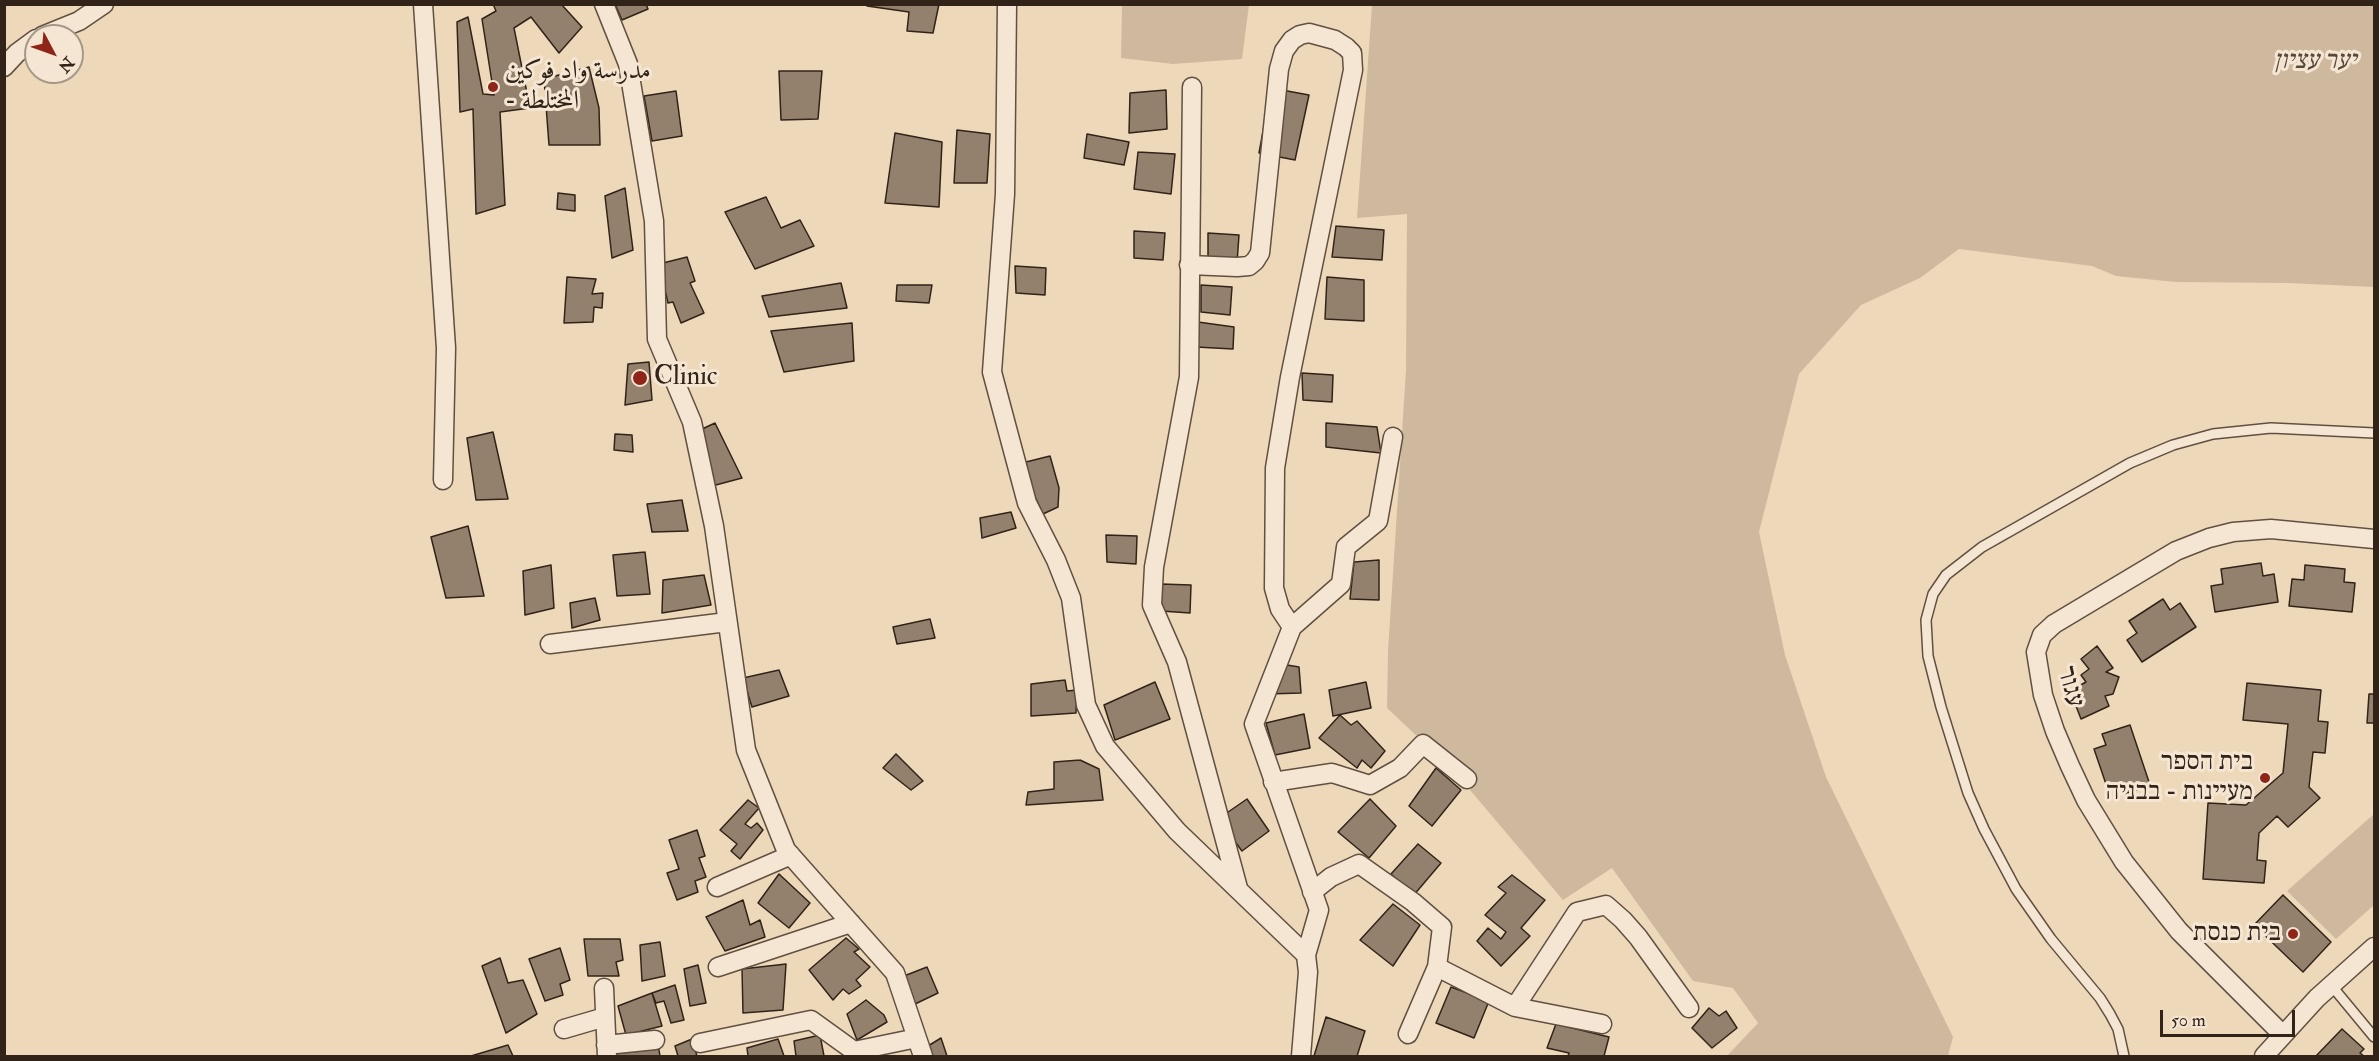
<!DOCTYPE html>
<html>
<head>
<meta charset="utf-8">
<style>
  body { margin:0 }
  #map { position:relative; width:2379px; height:1061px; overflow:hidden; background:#eed8ba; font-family:"IM FELL Double Pica",serif }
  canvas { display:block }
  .frame { position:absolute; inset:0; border:6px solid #322319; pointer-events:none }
  .north { position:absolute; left:24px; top:24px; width:60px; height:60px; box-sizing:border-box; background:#f4e6d2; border:2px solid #a69888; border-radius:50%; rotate:131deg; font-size:16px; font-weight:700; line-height:24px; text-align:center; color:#322319 }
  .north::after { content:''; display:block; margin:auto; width:21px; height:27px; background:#8f2418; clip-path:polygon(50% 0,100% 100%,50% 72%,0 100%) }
  .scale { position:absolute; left:2160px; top:1010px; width:135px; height:27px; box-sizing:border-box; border:3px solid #322319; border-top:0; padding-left:8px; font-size:18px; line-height:21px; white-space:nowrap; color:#322319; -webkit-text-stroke:4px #f4e6d2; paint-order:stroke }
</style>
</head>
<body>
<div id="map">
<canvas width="2379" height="1061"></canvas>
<div class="frame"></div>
<div class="north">N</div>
<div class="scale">50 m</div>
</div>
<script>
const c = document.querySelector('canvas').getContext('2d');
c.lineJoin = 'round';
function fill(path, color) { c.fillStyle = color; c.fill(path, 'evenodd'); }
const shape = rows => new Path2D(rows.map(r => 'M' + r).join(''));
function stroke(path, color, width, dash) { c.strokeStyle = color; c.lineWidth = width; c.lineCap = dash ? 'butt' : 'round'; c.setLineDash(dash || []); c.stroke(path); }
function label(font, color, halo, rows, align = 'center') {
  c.font = font + ' "IM FELL Double Pica",Amiri,"Frank Ruhl Libre",serif'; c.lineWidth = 6; c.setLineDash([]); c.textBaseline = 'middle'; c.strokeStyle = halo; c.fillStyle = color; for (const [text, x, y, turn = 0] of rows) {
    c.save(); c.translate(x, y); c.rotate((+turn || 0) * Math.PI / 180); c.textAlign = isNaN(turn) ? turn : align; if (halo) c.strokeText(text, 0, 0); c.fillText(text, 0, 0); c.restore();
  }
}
fill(shape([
  [1122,5,1249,5,1242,59,1173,64,1121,58],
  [1372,5,2374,5,2374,287,2288,283,2176,282,2116,276,2092,266,1959,249,1920,278,1861,305,1799,374,1759,532,1785,655,1826,777,1953,1037,1948,1056,1727,1056,1758,1023,1733,988,1693,981,1612,868,1563,900,1454,771,1387,708,1388,651,1406,370,1407,214,1357,218],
  [2374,814,2374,905,2336,939,2287,891]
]), '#ceb99f');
const building = shape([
  [493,4,561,4,582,27,559,53,531,17,514,28,530,108,500,112,505,205,476,214,473,109,460,112,457,22,468,17,483,94,494,95,482,19,496,11,493,4],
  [615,4,646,4,648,9,622,20,615,4],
  [867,4,939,4,933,33,907,31,909,12,867,6,867,4],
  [589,67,599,108,600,145,549,145,544,79,589,67],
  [779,71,822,71,818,119,781,120,779,71],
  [1271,88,1309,95,1295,160,1259,153,1271,88],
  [1166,90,1167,129,1129,133,1130,93,1166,90],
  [676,91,682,136,652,141,644,96,676,91],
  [957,130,990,134,987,183,954,183,957,130],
  [895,133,942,142,939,207,885,203,895,133],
  [1087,134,1129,142,1124,165,1084,158,1087,134],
  [1138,152,1175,154,1171,194,1134,189,1138,152],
  [625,188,633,250,612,258,605,196,625,188],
  [558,193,575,195,575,211,557,209,558,193],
  [766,197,781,228,800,220,814,246,755,269,725,212,766,197],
  [1336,226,1384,230,1382,260,1332,257,1336,226],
  [1134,231,1165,233,1163,260,1134,258,1134,231],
  [1208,233,1239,235,1237,263,1208,260,1208,233],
  [687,257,695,281,690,283,704,313,681,323,673,302,668,303,659,264,687,257],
  [1015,266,1046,268,1045,295,1016,293,1015,266],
  [567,277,596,279,592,294,603,293,602,308,594,307,593,322,564,323,567,277],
  [1327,277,1364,280,1364,321,1325,319,1327,277],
  [841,283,847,308,769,317,762,296,841,283],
  [897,285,932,285,929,303,896,301,897,285],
  [1201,285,1232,287,1230,315,1201,312,1201,285],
  [1198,322,1234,327,1233,349,1196,347,1198,322],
  [852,323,854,361,784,372,771,331,852,323],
  [649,362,652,400,625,405,628,364,649,362],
  [1302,373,1333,375,1332,402,1303,400,1302,373],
  [715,423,742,478,712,486,700,430,715,423],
  [1326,423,1377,427,1381,453,1326,447,1326,423],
  [493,432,508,499,476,500,467,438,493,432],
  [615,434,632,435,633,452,614,450,615,434],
  [1050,456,1059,488,1058,507,1043,514,1030,486,1026,462,1050,456],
  [682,500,688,531,652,532,647,504,682,500],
  [1011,512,1016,528,982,538,980,518,1011,512],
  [468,526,484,596,446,598,431,537,468,526],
  [1106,535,1137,536,1136,564,1107,562,1106,535],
  [645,552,650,594,617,596,613,555,645,552],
  [1379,560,1379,600,1350,599,1354,562,1379,560],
  [2261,563,2263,576,2274,574,2278,602,2215,612,2211,586,2223,584,2221,569,2261,563],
  [551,565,554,608,525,615,523,571,551,565],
  [2305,565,2345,569,2344,582,2355,583,2352,612,2289,606,2292,579,2304,580,2305,565],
  [704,575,711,605,662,613,663,580,704,575],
  [1161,584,1191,585,1190,613,1161,611,1161,584],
  [595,598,600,620,572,628,570,603,595,598],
  [2163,599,2170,610,2180,603,2196,627,2142,662,2127,640,2137,633,2129,621,2163,599],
  [930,619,935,638,897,644,893,627,930,619],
  [2097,646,2113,668,2106,672,2119,677,2113,694,2105,696,2109,706,2081,719,2076,706,2084,702,2077,687,2086,682,2081,675,2089,669,2081,659,2097,646],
  [1281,664,1299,667,1301,693,1267,694,1281,664],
  [779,670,789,696,752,707,743,678,779,670],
  [1065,680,1067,691,1077,690,1076,713,1031,716,1031,684,1065,680],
  [1155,682,1170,719,1115,740,1104,705,1155,682],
  [1366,682,1371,708,1333,716,1329,690,1366,682],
  [2247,683,2321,690,2318,721,2328,722,2325,753,2313,752,2309,787,2320,798,2288,827,2277,816,2259,833,2257,860,2266,861,2264,883,2203,879,2208,803,2246,805,2283,773,2288,724,2243,720,2247,683],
  [2369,694,2374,694,2374,723,2367,723,2369,694],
  [1304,714,1310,748,1275,755,1266,723,1304,714],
  [1340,715,1351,725,1357,721,1385,751,1371,768,1362,760,1357,768,1319,738,1340,715],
  [2130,725,2150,785,2125,794,2121,783,2107,787,2094,749,2106,745,2102,734,2130,725],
  [896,754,923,781,911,790,883,768,896,754],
  [1080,760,1099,769,1103,800,1026,805,1028,792,1054,789,1054,762,1080,760],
  [1436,768,1461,790,1432,826,1409,806,1436,768],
  [1247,799,1269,831,1242,851,1218,819,1247,799],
  [1370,799,1396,826,1369,858,1338,832,1370,799],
  [748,800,759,808,745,824,751,828,757,823,763,830,740,859,731,851,737,844,720,830,748,800],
  [697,830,705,856,699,858,706,877,695,881,698,892,677,900,667,873,679,869,669,840,697,830],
  [1418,844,1441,863,1413,896,1391,874,1418,844],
  [779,874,810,903,789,928,758,903,779,874],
  [1512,875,1545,900,1521,928,1530,936,1501,966,1477,941,1488,928,1501,939,1506,932,1485,915,1506,893,1498,887,1512,875],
  [2283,895,2331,942,2303,972,2254,925,2283,895],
  [743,900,750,925,760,920,765,937,725,951,706,917,743,900],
  [1393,904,1420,925,1393,966,1360,940,1393,904],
  [846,938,859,949,854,952,870,967,856,980,861,986,849,994,843,989,833,1000,809,970,846,938],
  [584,939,620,939,623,960,616,962,619,976,588,976,584,939],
  [660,942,665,976,642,981,640,945,660,942],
  [560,948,570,980,560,984,563,995,545,1001,529,959,560,948],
  [500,958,508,983,523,980,537,1014,506,1033,482,966,500,958],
  [786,964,783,1010,743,1013,742,969,786,964],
  [698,965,706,1003,690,1006,684,969,698,965],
  [927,967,938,993,913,1005,904,976,927,967],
  [675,985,684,1020,671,1023,664,1001,656,1003,652,993,675,985],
  [1451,987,1489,1001,1474,1038,1436,1023,1451,987],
  [652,993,662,1026,626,1035,618,1006,652,993],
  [866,1000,884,1015,887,1022,857,1040,847,1014,866,1000],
  [1709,1008,1719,1016,1726,1011,1737,1028,1712,1048,1692,1028,1709,1008],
  [1326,1017,1365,1031,1357,1056,1314,1056,1326,1017],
  [1556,1024,1609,1037,1604,1056,1568,1056,1569,1053,1547,1048,1556,1024],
  [2342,1029,2364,1049,2360,1053,2364,1056,2316,1056,2342,1029],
  [820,1035,824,1056,796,1056,794,1041,820,1035],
  [941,1038,947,1056,931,1056,928,1046,941,1038],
  [692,1039,697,1056,678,1056,675,1046,692,1039],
  [778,1039,784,1056,748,1056,747,1048,778,1039],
  [658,1044,660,1056,613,1056,611,1050,658,1044],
  [508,1045,513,1056,471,1056,508,1045]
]);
fill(building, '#94816d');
stroke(building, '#322319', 1.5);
const lane = shape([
  [2331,985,2374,1037],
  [2124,1056,2118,1029,2110,1014,2100,998,2051,939,2016,889,1984,829,1968,793,1941,707,1928,656,1926,620,1933,594,1946,575,1982,547,2130,463,2173,445,2213,434,2271,428,2374,433]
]);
const street = shape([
  [423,4,446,348,443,480],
  [604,4,628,64,654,221,657,339,692,422,714,526,746,750,786,850,895,973,923,1056],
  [1007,4,1005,194,992,372,1027,503,1056,560,1071,598,1086,705,1105,746,1177,831,1306,955,1308,972,1301,1056],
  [42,36,79,21,104,4],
  [4,67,17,53,36,39],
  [1192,87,1189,377,1154,567,1152,605,1177,662,1238,888],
  [1189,265,1237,267,1249,266,1255,261,1260,253,1279,69,1284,51,1292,40,1300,35,1309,33,1335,40,1346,47,1352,53,1353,70,1290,377,1275,468,1274,588,1280,609,1292,627],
  [550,644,727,622],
  [1273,782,1332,773,1370,785,1400,768,1423,744,1467,779],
  [717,887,791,855],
  [1312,892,1331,877,1359,864,1413,902,1442,927,1437,967,1408,1034],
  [1306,955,1319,910,1254,724,1292,627,1341,584,1346,547,1378,521,1393,437],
  [718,967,851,923],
  [1437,967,1515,1007,1602,1024],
  [604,988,607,1056],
  [1515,1007,1577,912,1606,905,1623,920,1638,937,1689,1008],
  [564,1029,605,1017],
  [2282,1034,2179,931,2124,862,2086,800,2070,766,2055,731,2043,695,2036,652,2042,635,2054,624,2176,551,2209,538,2233,532,2271,529,2374,539],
  [700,1043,811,1020,854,1051,917,1038],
  [606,1045,655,1040],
  [2264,1056,2317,998,2374,947]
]);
stroke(lane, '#615041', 12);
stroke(street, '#615041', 21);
stroke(lane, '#f4e6d2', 9);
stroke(street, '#f4e6d2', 18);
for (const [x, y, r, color] of [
  [493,87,6,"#8f2418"],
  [640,378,8,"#8f2418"],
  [2265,778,6,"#8f2418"],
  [2293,934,6,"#8f2418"]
]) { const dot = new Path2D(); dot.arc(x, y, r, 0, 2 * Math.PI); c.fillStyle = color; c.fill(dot); stroke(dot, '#f4e6d2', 2); }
label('italic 26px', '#59483a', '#f4e6d2', [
  ["יער עציון",2315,62]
]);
label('26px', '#322319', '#f4e6d2', [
  ["مدرسة واد فوكين",505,72],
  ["- المختلطة",505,102],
  ["Clinic",654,378],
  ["בית הספר",2253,763,"right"],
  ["מעיינות - בבניה",2253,793,"right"],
  ["בית כנסת",2281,934,"right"]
], 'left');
label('26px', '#322319', '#f4e6d2', [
  ["עגור",2069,687,75]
]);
</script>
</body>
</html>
